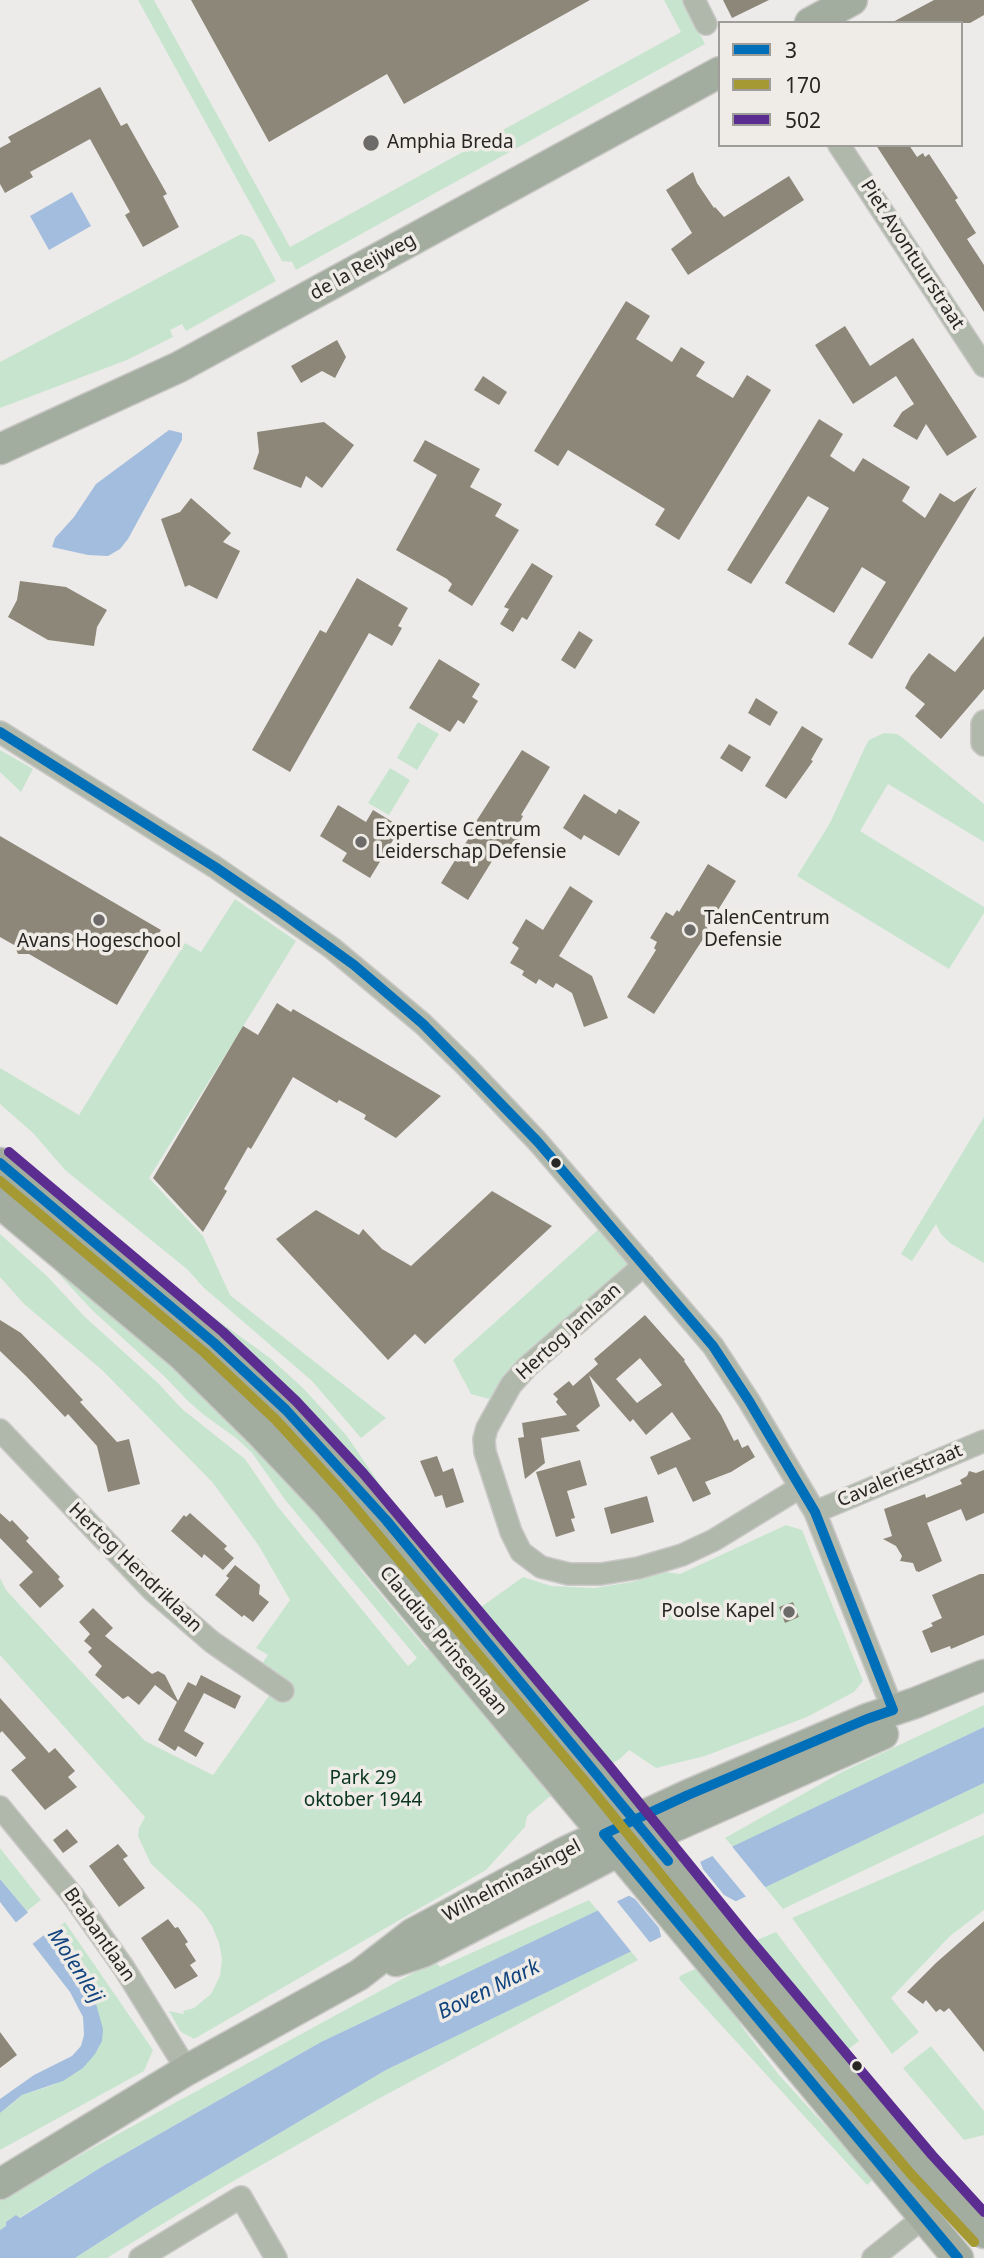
<!DOCTYPE html>
<html>
<head>
<meta charset="utf-8">
<style>
  body { margin:0 }
  #map { position:relative; width:984px; height:2258px; overflow:hidden; background:#edebe9; font-family:"Noto Sans",sans-serif }
  canvas { display:block }
  .legend { position:absolute; left:718px; top:21px; width:245px; height:126px; box-sizing:border-box; background:#efece7; border:2px solid #9f9d99; margin:0; padding:9px 12px; list-style:none; font-size:21px; color:#272624 }
  .legend li { display:flex; align-items:center; gap:14px; height:35px }
  .legend b { width:35px; border:2px solid #9f9d99 }
</style>
</head>
<body>
<div id="map">
<canvas width="984" height="2258"></canvas>
<ul class="legend">
<li><b style="height:9px;background:#006fba"></b>3</li>
<li><b style="height:9px;background:#a59933"></b>170</li>
<li><b style="height:9px;background:#5c2d91"></b>502</li>
</ul>
</div>
<script>
const c = document.querySelector('canvas').getContext('2d');
c.lineJoin = 'round';
function fill(path, color) { c.fillStyle = color; c.fill(path, 'evenodd'); }
const shape = rows => new Path2D(rows.map(r => 'M' + r).join(''));
function stroke(path, color, width, dash) { c.strokeStyle = color; c.lineWidth = width; c.lineCap = dash ? 'butt' : 'round'; c.setLineDash(dash || []); c.stroke(path); }
function label(font, color, halo, rows, align = 'center') {
  c.font = font + ' "Noto Sans",sans-serif'; c.lineWidth = 7; c.setLineDash([]); c.textBaseline = 'middle'; c.strokeStyle = halo; c.fillStyle = color; for (const [text, x, y, turn = 0] of rows) {
    c.save(); c.translate(x, y); c.rotate((+turn || 0) * Math.PI / 180); c.textAlign = isNaN(turn) ? turn : align; if (halo) c.strokeText(text, 0, 0); c.fillText(text, 0, 0); c.restore();
  }
}
fill(shape([
  [138,0,154,0,290,247,681,32,664,0,683,0,705,44,296,270,292,262,282,261],
  [241,234,250,237,254,240,276,281,186,331,182,324,170,330,173,337,127,360,0,408,0,362],
  [418,722,439,734,417,770,397,758],
  [884,733,897,734,903,738,984,804,984,842,888,784,860,831,984,907,984,913,949,969,797,876,830,823,865,747,869,740],
  [0,750,33,769,21,792,0,772],
  [390,768,410,780,389,815,368,803],
  [235,899,296,941,149,1178,203,1236,230,1295,386,1418,361,1438,312,1381,203,1287,188,1270,65,1170,33,1133,0,1104,0,1068,79,1115,185,943,201,952],
  [984,1117,984,1263,950,1243,941,1234,936,1224,912,1261,901,1254],
  [600,1228,631,1265,489,1399,471,1394,453,1360],
  [0,1234,47,1276,85,1317,158,1383,182,1409,245,1459,278,1507,408,1666,417,1658,286,1501,252,1453,236,1438,204,1415,189,1402,164,1376,92,1310,54,1269,32,1248,117,1312,313,1498,362,1572,427,1650,475,1612,129,1256,270,1358,304,1389,347,1436,419,1542,481,1607,523,1577,551,1586,594,1588,632,1582,666,1572,680,1574,786,1525,802,1530,863,1681,854,1692,807,1717,705,1756,656,1768,629,1750,620,1759,548,1798,527,1816,525,1827,486,1870,194,2039,181,2032,169,2011,184,2014,183,2011,194,2008,211,1994,220,1976,222,1959,219,1943,212,1926,202,1911,151,1864,138,1836,139,1828,145,1817,0,1655,0,1578,6,1590,145,1741,213,1775,278,1683,258,1670,268,1655,256,1648,290,1600,259,1546,213,1483,102,1370,24,1304,0,1277],
  [984,1705,984,1727,733,1847,725,1838,842,1772],
  [984,1783,984,1813,783,1909,765,1887],
  [984,1835,984,1910,950,1936,891,1998,919,2032,892,2054,792,1918],
  [0,1848,41,1900,27,1911,0,1879],
  [589,1900,598,1911,321,2042,103,2166,19,2218,16,2216,6,2222,6,2226,0,2230,0,2201,96,2146,435,1961,440,1967],
  [65,1922,153,2050,144,2071,0,2150,0,2113,22,2095,53,2085,83,2068,96,2004,47,1935],
  [776,1932,859,2041,846,2051,757,1940],
  [631,1951,638,1960,378,2099,223,2187,107,2258,75,2258,153,2208,386,2070],
  [701,1966,746,2032,779,2075,874,2179,867,2185,679,1979,680,1976],
  [931,2046,984,2111,984,2135,964,2140,903,2068]
]), '#c7e5ce');
fill(shape([
  [72,192,91,226,49,250,30,216],
  [169,430,182,433,182,440,128,539,120,549,108,556,88,555,52,547,55,538,74,517,96,484],
  [984,1727,984,1783,665,1935,386,2070,153,2208,75,2258,0,2258,0,2230,6,2226,6,2222,16,2215,20,2218,103,2166,321,2042],
  [0,1879,47,1935,96,2004,103,2029,102,2041,95,2054,83,2068,63,2081,22,2095,0,2113,0,2099,34,2075,72,2056,81,2046,84,2035,83,2017,70,1992,0,1902]
]), '#a3bdde');
fill(shape([
  [730,1844,765,1887,767,1890,748,1899,710,1853],
  [699,1859,703,1869,724,1895,739,1903,662,1940,659,1928,635,1899,626,1894],
  [615,1899,652,1945,633,1954,596,1908],
  [31,1910,48,1932,31,1945,14,1924]
]), '#edebe9');
fill(shape([
  [191,0,590,0,404,104,387,74,269,142],
  [723,0,769,0,732,18],
  [934,0,984,0,984,15,970,23,891,23],
  [100,87,121,126,127,123,167,194,163,196,179,227,143,247,125,215,130,212,90,139,30,172,33,177,5,193,0,184,0,148,11,142,8,137],
  [876,145,909,145,917,157,923,153,925,157,929,154,958,198,955,200,976,233,967,239,984,265,984,312],
  [693,172,697,183,714,208,715,207,724,217,789,176,804,200,688,275,671,249,692,233,666,190],
  [626,301,650,316,636,339,672,362,681,347,705,362,696,376,733,398,747,375,771,390,679,540,655,525,665,509,568,450,558,466,534,451],
  [845,326,870,366,913,338,977,437,947,456,926,424,917,440,893,426,902,412,914,404,896,376,853,404,815,345],
  [337,340,346,357,335,378,322,371,301,383,291,366],
  [483,376,507,392,499,405,474,390],
  [819,419,843,434,830,456,854,472,863,458,910,487,902,501,925,518,940,493,954,502,977,487,872,659,848,644,886,582,862,567,834,613,785,583,829,508,808,496,751,584,727,570],
  [324,422,354,445,322,488,306,476,301,488,253,469,259,452,257,432],
  [425,440,480,469,470,487,502,504,495,516,519,530,472,606,448,591,452,584,447,579,396,550,437,475,413,461],
  [191,498,231,533,223,542,240,551,217,599,189,585,185,587,161,519,180,512],
  [532,563,553,576,527,620,522,617,513,632,500,624,509,609,504,607],
  [357,578,408,608,398,626,402,628,392,646,369,633,290,772,252,750,320,630,326,633],
  [20,581,66,587,107,610,97,627,94,646,48,640,8,617,17,600],
  [579,631,593,640,575,669,561,660],
  [984,636,984,689,941,739,915,716,925,704,905,688,911,676,929,653,955,672],
  [439,659,480,684,472,697,478,701,464,724,458,720,450,732,409,708],
  [756,698,778,712,770,726,748,713],
  [802,726,823,739,811,760,813,761,786,799,765,786],
  [729,744,751,757,742,772,720,758],
  [522,750,550,767,521,815,523,816,520,822,527,826,510,853,503,849,500,854,497,853,468,900,441,883,470,836,468,834],
  [584,794,616,814,619,809,640,822,619,856,584,835,581,840,563,828],
  [338,805,366,822,373,810,401,827,370,878,342,861,347,853,320,836],
  [0,836,161,930,117,1005,29,954,18,954,14,945,0,937],
  [708,864,736,881,707,928,709,930,654,1014,627,997,656,950,654,948,657,942,650,938,666,912,673,916,677,910,679,912],
  [570,886,593,901,559,956,592,976,608,1018,584,1027,572,993,556,983,553,988,539,979,536,984,522,975,524,971,510,963,519,948,512,943,526,919,543,930],
  [277,1003,291,1012,293,1009,441,1096,396,1138,364,1119,366,1115,339,1100,337,1103,293,1077,251,1149,248,1147,224,1189,227,1191,203,1232,153,1178,243,1026,258,1035],
  [492,1191,552,1226,425,1344,415,1334,388,1360,276,1239,316,1210,359,1235,363,1229,382,1249,411,1266],
  [645,1315,685,1360,684,1361,721,1415,734,1441,738,1439,742,1448,748,1445,755,1457,731,1472,705,1482,711,1494,693,1502,676,1467,658,1475,650,1457,691,1439,672,1412,646,1435,633,1419,630,1422,589,1375,600,1406,576,1426,580,1431,541,1438,545,1463,525,1479,518,1438,524,1437,522,1423,567,1415,556,1402,558,1399,553,1394,569,1381,573,1386,598,1364,594,1359],
  [640,1358,662,1385,637,1403,616,1379],
  [0,1320,21,1333,44,1357,83,1400,80,1402,117,1442,129,1439,140,1484,108,1492,97,1446,68,1414,65,1417,26,1376,0,1351],
  [437,1456,443,1472,453,1468,464,1502,446,1508,442,1495,435,1497,420,1461],
  [580,1460,587,1485,567,1491,575,1518,571,1519,575,1531,556,1537,536,1472],
  [984,1470,984,1513,966,1521,961,1509,927,1523,942,1561,919,1572,916,1571,913,1563,900,1561,902,1556,896,1546,883,1539,892,1536,884,1509,925,1494,926,1498,962,1484,960,1480,967,1476,969,1471,976,1473],
  [647,1496,654,1522,611,1534,604,1508],
  [0,1513,10,1522,12,1520,29,1538,26,1541,60,1577,58,1579,64,1586,40,1608,19,1585,33,1572,0,1538],
  [190,1513,227,1546,224,1549,234,1558,223,1570,204,1554,202,1558,171,1531,184,1515,186,1517],
  [235,1565,260,1585,259,1594,269,1602,253,1622,244,1615,242,1617,215,1595,229,1578,226,1576],
  [980,1574,984,1574,984,1635,951,1649,950,1646,931,1653,922,1631,933,1626,931,1623,942,1618,932,1595],
  [793,1602,799,1617,785,1623,779,1607],
  [93,1608,113,1628,105,1636,152,1674,158,1671,165,1675,178,1701,188,1682,196,1686,201,1675,241,1696,235,1709,204,1693,184,1731,204,1743,196,1757,178,1746,175,1751,158,1740,177,1702,155,1685,139,1705,128,1696,123,1699,95,1675,102,1666,88,1652,92,1648,84,1641,90,1634,79,1622],
  [0,1698,42,1745,49,1753,55,1748,75,1771,68,1777,77,1787,45,1810,11,1770,26,1758,2,1731,0,1733],
  [67,1829,78,1842,63,1853,53,1840],
  [118,1844,128,1856,123,1859,145,1888,119,1907,89,1866],
  [168,1919,175,1928,178,1927,188,1942,185,1944,196,1961,190,1965,198,1976,175,1989,141,1938],
  [984,1921,984,2052,949,2008,944,2012,940,2009,936,2012,926,2000,923,2004,907,1992,937,1962],
  [0,2032,17,2055,0,2068]
]), '#8d8779');
const street = shape([
  [694,0,706,24],
  [839,145,984,366],
  [984,721,982,724,982,743,984,745],
  [0,732,215,867,332,948,423,1024,466,1066,538,1142,713,1346,749,1401,815,1512,893,1710],
  [644,1265,527,1367,511,1385,487,1428,484,1439,485,1452,511,1532,521,1552,541,1567,569,1574,601,1574,638,1568,682,1555,714,1540,799,1488],
  [0,1430,153,1591,212,1642,283,1691],
  [815,1512,984,1441],
  [0,1807,73,1896,124,1968,187,2070],
  [140,2258,241,2197,276,2258],
  [873,2258,924,2217]
]);
const secondary = shape([
  [810,23,852,0],
  [0,449,179,367,720,72],
  [0,1163,214,1343,286,1410,352,1482,599,1776,737,1946,921,2164,984,2233],
  [0,1203,182,1355,259,1431,328,1504,958,2258],
  [396,1961,423,1952,619,1851,883,1734],
  [0,2184,187,2070,359,1975,412,1934,565,1852,688,1795,867,1719,915,1703,984,1675]
]);
stroke(street, '#c9c8c6', 24);
stroke(secondary, '#c9c8c6', 33);
stroke(street, '#b0b8ac', 21);
stroke(secondary, '#a3ad9f', 30);
stroke(shape([
  [0,732,215,867,278,910,354,965,423,1024,538,1142,713,1346,749,1401,815,1512,893,1710,867,1719,688,1795,604,1834,958,2258],
  [0,1163,214,1343,286,1410,386,1520,668,1861]
]), '#006fba', 10);
stroke(shape([
  [0,1181,205,1353,276,1420,341,1491,588,1785,726,1955,910,2173,974,2242]
]), '#a59933', 10);
stroke(shape([
  [9,1152,223,1332,296,1401,363,1473,610,1767,748,1937,932,2155,984,2212]
]), '#5c2d91', 10);
for (const [x, y, r, color] of [
  [371,143,9,"#6c6b69"],
  [361,842,7,"#6c6b69"],
  [99,920,7,"#6c6b69"],
  [690,930,7,"#6c6b69"],
  [556,1163,6,"#272624"],
  [789,1612,7,"#6c6b69"],
  [857,2066,6,"#272624"]
]) { const dot = new Path2D(); dot.arc(x, y, r, 0, 2 * Math.PI); c.fillStyle = color; c.fill(dot); stroke(dot, '#efece7', 2.5); }
label('19px', '#272624', '#efece7', [
  ["Amphia Breda",387,143],
  ["Expertise Centrum",375,831],
  ["Leiderschap Defensie",375,853],
  ["TalenCentrum",704,919],
  ["Defensie",704,941],
  ["Avans Hogeschool",99,942,"center"],
  ["Poolse Kapel",775,1612,"right"]
], 'left');
label('19px', '#272624', '#efece7', [
  ["Piet Avontuurstraat",912,255,57],
  ["de la Reijweg",363,267,-29],
  ["Hertog Janlaan",569,1332,-42],
  ["Cavaleriestraat",900,1476,-23],
  ["Hertog Hendriklaan",135,1568,44],
  ["Claudius Prinsenlaan",443,1641,50],
  ["Wilhelminasingel",512,1881,-28],
  ["Brabantlaan",99,1935,55]
]);
label('19px', '#09361c', '#efece7', [
  ["Park 29",363,1779],
  ["oktober 1944",363,1801]
]);
label('italic 21px', '#11447e', '#efece7', [
  ["Molenleij",75,1966,57],
  ["Boven Mark",489,1990,-26]
]);
</script>
</body>
</html>
